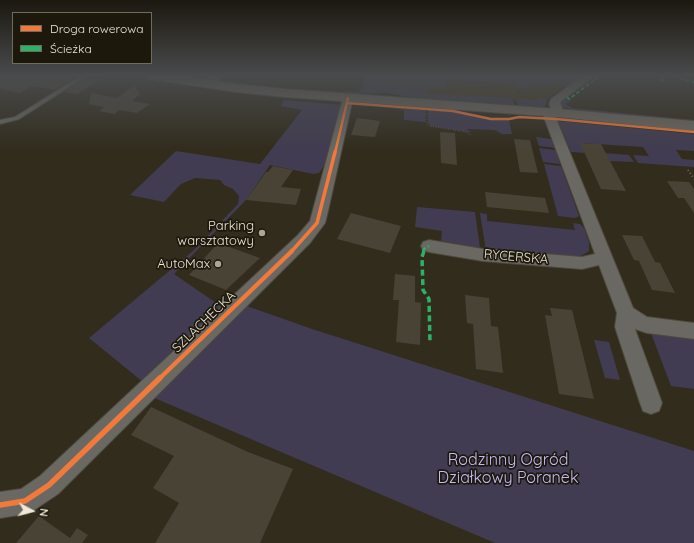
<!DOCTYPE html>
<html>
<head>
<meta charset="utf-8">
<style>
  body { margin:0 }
  #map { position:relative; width:694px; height:543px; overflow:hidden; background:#322c1d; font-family:Quicksand,sans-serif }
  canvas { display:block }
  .legend { position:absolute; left:12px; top:12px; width:140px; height:52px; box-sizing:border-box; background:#1d180c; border:1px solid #716b5e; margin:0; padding:5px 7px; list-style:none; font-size:12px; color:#efe8d8 }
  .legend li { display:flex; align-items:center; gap:8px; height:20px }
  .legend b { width:20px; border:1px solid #716b5e }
  .north { position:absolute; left:12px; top:491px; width:40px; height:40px; -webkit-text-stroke:3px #1d180c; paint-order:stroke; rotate:97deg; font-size:11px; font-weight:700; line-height:16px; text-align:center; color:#efe8d8 }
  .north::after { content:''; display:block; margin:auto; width:14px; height:18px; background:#efe8d8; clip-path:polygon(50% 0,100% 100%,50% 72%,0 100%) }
</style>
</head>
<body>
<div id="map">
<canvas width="694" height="543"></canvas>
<ul class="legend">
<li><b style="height:5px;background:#f17a3a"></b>Droga rowerowa</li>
<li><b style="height:5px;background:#2db169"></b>Ścieżka</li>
</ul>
<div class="north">N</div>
</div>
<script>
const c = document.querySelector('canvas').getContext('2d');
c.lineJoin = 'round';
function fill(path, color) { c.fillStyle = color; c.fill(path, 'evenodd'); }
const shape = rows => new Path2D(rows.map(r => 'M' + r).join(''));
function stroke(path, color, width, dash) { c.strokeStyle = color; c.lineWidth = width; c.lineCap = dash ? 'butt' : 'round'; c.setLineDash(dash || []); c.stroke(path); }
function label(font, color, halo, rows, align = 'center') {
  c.font = font + ' Quicksand,sans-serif'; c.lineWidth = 3.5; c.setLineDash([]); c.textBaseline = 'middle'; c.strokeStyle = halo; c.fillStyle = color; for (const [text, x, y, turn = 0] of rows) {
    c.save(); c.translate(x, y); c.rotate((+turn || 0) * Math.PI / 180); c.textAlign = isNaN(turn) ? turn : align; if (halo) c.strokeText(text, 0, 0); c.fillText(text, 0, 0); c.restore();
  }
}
fill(shape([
  [426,76,568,84,545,100,533,102,426,93]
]), '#433615');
fill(shape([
  [366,75,585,75,570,86,565,87,560,86,561,84,548,84,543,85,537,83,528,89,517,88,516,84,457,80,457,78,446,78,446,87,445,89,427,88,427,93,512,98,515,106,420,99,387,93,350,94,294,90,359,92],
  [558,91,547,99,546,105,544,107,518,106,516,98,534,100,539,97,545,99],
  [565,99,571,101,566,104,572,108,694,120,694,124,574,111,562,107,559,103],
  [284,100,342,105,326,163,319,173,313,174,270,165,246,200,174,274,222,307,143,382,89,338,193,251,238,204,239,196,233,189,224,185,220,180,195,178,181,184,164,202,130,195,176,151,260,164,302,110,281,106],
  [383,107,423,110,426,111,425,122,404,120,404,110],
  [428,110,455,112,492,120,509,120,512,134,502,134,495,130,466,129,471,132,469,132,431,126,428,123],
  [558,121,694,134,694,151,676,150,682,159,694,160,694,167,638,163,633,155,649,156,643,147,581,143,601,154,571,152],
  [536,137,551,139,555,148,539,146],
  [539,148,556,150,560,164,543,162],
  [604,153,629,155,634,162,608,161],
  [544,164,561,166,579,216,575,218,558,216],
  [417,207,475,212,480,248,441,241,442,231,415,227],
  [480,213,487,214,487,221,575,230,573,223,580,224,584,228,589,242,589,251,579,257,573,258,486,251],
  [244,305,312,329,694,451,694,543,495,543,152,397],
  [651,333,694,339,694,389,671,386],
  [594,340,609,342,620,380,605,378]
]), '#413c51');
fill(shape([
  [0,75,76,75,78,76,55,90,31,86,20,93,0,89],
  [87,77,100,79,77,94,64,92],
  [134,85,140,94,132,101,150,104,137,113,119,110,115,114,99,111,104,107,89,104,91,93,117,98],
  [357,118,380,121,375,137,351,135],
  [440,132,455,133,457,165,441,163],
  [514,139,530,140,538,173,520,172],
  [580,143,601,144,626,191,601,189],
  [273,166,293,170,281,187,301,189,296,205,246,200,266,172,268,172],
  [667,181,689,182,694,189,694,213,684,198,678,198],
  [485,192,545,198,549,213,487,207],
  [351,213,401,226,390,253,337,239],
  [622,235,642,236,655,262,660,263,675,293,652,290,639,261,634,260],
  [218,243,260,258,226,290,189,275],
  [395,274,415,276,415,302,421,303,420,345,396,342,399,300,393,300],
  [465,295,489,298,491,326,498,327,503,373,476,369,473,324,467,323],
  [550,308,572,310,594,399,559,394,545,315,552,316],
  [151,407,248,452,293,469,260,543,155,543,179,503,153,488,174,456,131,435],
  [39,516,70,538,77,528,88,535,82,543,16,543]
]), '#494336');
const lane = shape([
  [82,75,88,75,19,119,0,124,0,120,15,117,82,75]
]);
const street = shape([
  [212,75,224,75,211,86,203,86,202,84,203,82,212,75],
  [584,75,596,75,560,102,564,113,562,115,555,116,633,308,647,317,694,323,694,339,647,333,635,329,662,403,659,411,651,414,643,411,640,403,615,327,617,313,599,265,582,269,483,261,429,252,423,250,421,246,423,242,429,240,483,249,582,257,595,254,542,112,544,110,551,109,549,104,551,99,584,75],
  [348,95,353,98,328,211,325,223,310,243,58,494,34,510,25,514,0,518,0,492,21,489,40,476,298,235,310,221,343,98,348,95]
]);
const secondary = shape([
  [144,75,179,75,236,84,285,89,558,109,694,121,694,131,558,117,285,97,236,92,150,79,144,75]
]);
stroke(lane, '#4f493d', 2);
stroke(street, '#4f493d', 2);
stroke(secondary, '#4f493d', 2);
stroke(shape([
  [127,75,137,77],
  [513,91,514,98],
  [427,114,426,123,430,126,467,132,471,135]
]), '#6a6760', 1.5, [0.5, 2]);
stroke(shape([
  [688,170,694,179]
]), '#6a6760', 2, [1, 2.5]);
fill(lane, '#6a6862');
fill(street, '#6a6862');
fill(secondary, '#6e6961');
stroke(shape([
  [664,75,660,80,664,80],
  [668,75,694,82,691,83],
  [567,97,569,99,601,75]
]), '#2db169', 2, [4, 2]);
stroke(shape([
  [423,252,424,249,429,246]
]), '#2db169', 2.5, [5, 2.5]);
stroke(shape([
  [424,251,422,257,423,290,429,299,430,343]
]), '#2db169', 3.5, [6, 3.5]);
stroke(shape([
  [347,103,453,111,491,119,509,119,519,117,556,119,694,132],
  [335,153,348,98]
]), '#f17a3a', 2.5);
stroke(shape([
  [291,252,317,223,335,152]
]), '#f17a3a', 3.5);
stroke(shape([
  [159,379,292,251]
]), '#f17a3a', 4.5);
stroke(shape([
  [0,505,25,501,49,485,160,378]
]), '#f17a3a', 5.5);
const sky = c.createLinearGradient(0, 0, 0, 151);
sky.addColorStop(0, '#1c1810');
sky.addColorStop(0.5, '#494b4c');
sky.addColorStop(1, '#494b4c00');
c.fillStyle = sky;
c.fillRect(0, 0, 694, 151);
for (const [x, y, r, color] of [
  [262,233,4,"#ada697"],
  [218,264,4,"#ada697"]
]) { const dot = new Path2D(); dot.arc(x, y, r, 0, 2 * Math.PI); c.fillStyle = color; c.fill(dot); stroke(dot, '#1d180c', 1.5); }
label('13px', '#efe8d8', '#1d180c', [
  ["Parking",254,226],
  ["warsztatowy",254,241],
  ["AutoMax",210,264]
], 'right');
label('13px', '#efe8d8', '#1d180c', [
  ["RYCERSKA",516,257,5],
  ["SZLACHECKA",204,322,-44]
]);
label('16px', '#c6bbf7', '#1d180c', [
  ["Rodzinny Ogród",508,460],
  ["Działkowy Poranek",508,478]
]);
</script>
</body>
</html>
